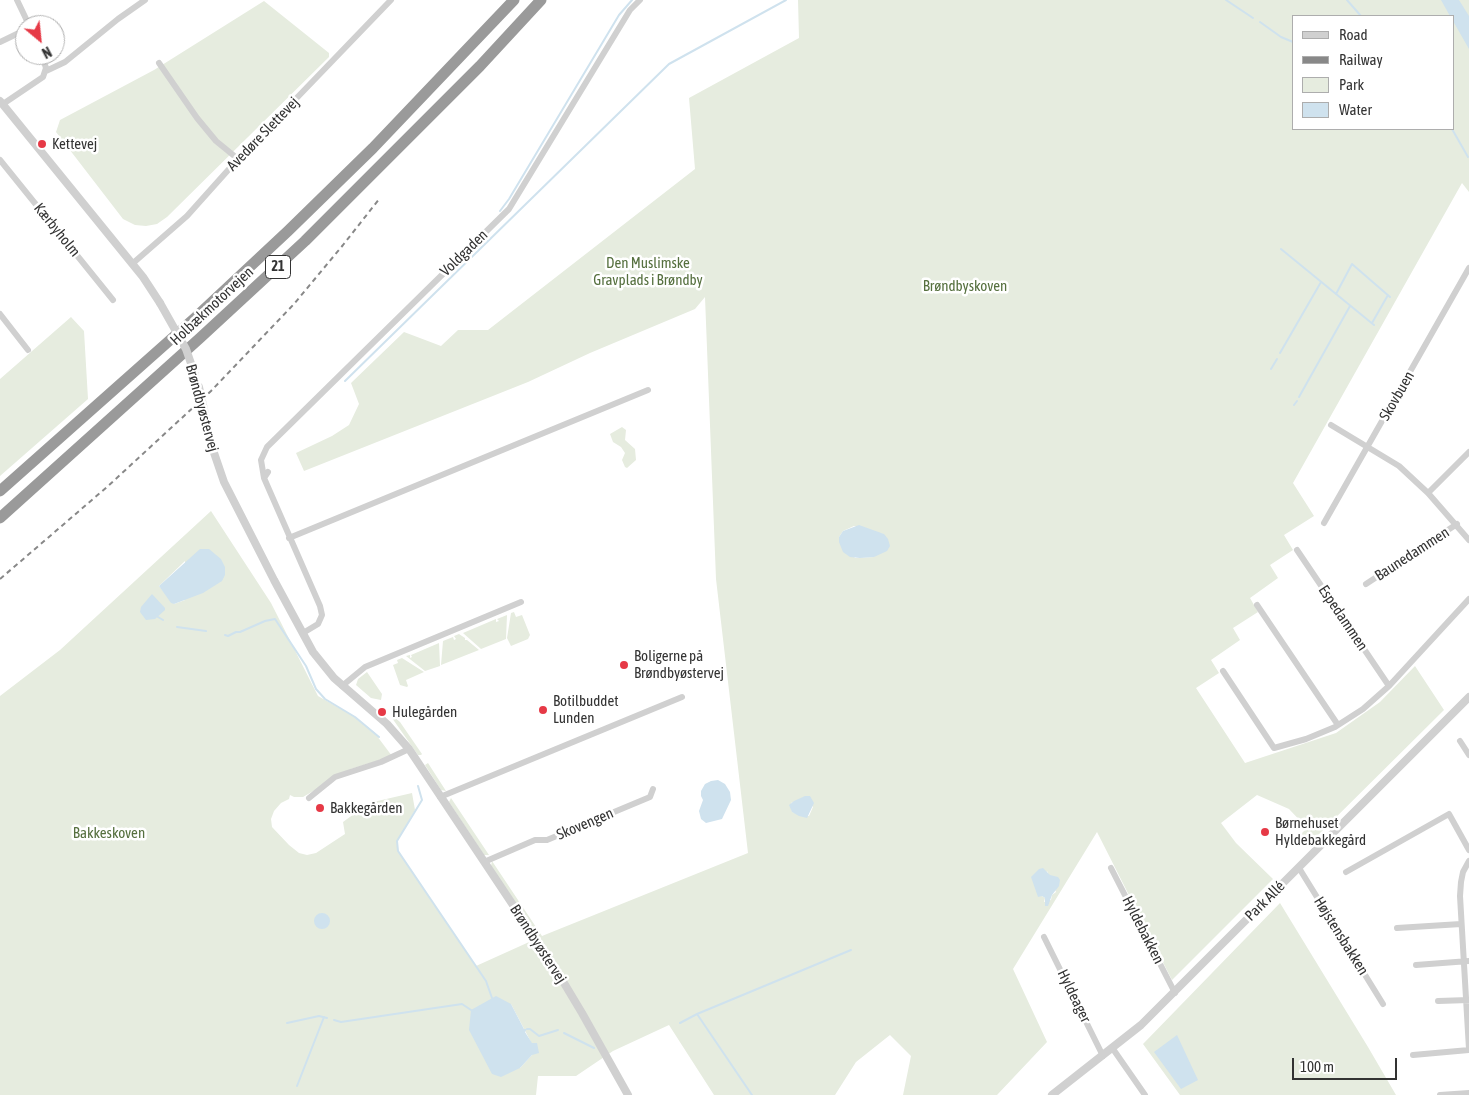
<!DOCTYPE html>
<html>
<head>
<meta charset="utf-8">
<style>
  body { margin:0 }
  #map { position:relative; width:1469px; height:1095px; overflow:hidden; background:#fff; font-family:"Asap Condensed",sans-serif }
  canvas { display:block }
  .legend { position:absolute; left:1292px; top:15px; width:162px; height:115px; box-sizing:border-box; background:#fff; border:1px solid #adadad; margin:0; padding:6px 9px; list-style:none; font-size:15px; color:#333 }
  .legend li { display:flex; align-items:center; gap:10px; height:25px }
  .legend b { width:25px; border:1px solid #adadad }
  .north { position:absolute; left:15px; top:15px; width:50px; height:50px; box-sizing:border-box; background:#fff; border:1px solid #adadad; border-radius:50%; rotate:152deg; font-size:14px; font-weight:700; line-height:20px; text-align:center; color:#333 }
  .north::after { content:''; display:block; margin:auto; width:18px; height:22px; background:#e63946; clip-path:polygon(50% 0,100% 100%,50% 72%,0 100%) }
  .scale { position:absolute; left:1292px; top:1058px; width:105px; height:22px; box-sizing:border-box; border:2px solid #333; border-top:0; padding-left:6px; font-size:15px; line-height:18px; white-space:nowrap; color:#333; -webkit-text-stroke:4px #fff; paint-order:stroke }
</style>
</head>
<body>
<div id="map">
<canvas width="1469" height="1095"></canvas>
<ul class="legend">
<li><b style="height:6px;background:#d0d0d0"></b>Road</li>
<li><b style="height:6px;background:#888"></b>Railway</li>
<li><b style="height:14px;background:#e6ecdf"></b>Park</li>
<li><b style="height:14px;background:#cfe2ee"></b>Water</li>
</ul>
<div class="north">N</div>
<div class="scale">100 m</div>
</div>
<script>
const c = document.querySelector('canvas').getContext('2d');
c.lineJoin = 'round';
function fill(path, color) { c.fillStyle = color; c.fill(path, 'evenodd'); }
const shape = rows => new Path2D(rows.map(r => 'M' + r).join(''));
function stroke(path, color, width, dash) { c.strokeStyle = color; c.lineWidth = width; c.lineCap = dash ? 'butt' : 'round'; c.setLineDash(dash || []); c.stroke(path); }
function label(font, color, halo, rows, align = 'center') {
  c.font = font + ' "Asap Condensed",sans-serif'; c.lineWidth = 5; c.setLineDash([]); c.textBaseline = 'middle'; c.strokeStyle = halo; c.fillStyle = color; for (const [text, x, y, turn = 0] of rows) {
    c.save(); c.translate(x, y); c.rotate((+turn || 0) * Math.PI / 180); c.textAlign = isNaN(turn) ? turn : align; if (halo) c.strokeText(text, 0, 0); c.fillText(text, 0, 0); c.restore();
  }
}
fill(shape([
  [798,0,1469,0,1469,192,1462,183,1293,483,1314,516,1284,535,1293,550,1270,565,1278,578,1250,598,1258,612,1233,628,1240,640,1211,660,1219,673,1196,688,1245,763,1336,733,1380,702,1415,666,1444,710,1306,847,1297,838,1307,828,1289,809,1257,795,1221,823,1236,843,1273,879,1172,980,1097,832,1013,969,1047,1042,997,1095,903,1095,911,1056,890,1035,856,1062,835,1095,714,1095,669,1025,613,1051,576,1076,538,1076,536,1095,0,1095,0,696,60,650,211,511,271,603,318,696,355,717,374,732,392,756,351,769,303,797,294,797,290,795,289,799,281,803,274,811,271,819,272,827,289,845,299,853,307,855,316,853,345,834,343,822,369,803,412,793,415,810,397,841,398,851,476,966,538,938,491,866,492,861,542,936,748,853,716,579,705,297,695,309,590,353,528,382,304,471,296,453,332,436,349,425,359,404,351,383,404,332,441,346,458,330,488,330,695,169,689,98,799,38],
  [1293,16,1453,16,1453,129,1293,129],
  [854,526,883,534,874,557,855,558,839,537,843,531],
  [185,561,185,600,174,604,159,586],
  [805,797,813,807,809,816,792,812,791,803],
  [1047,871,1056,892,1052,895,1051,900,1044,902,1045,898,1042,896],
  [511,1004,532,1044,532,1055,520,1068],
  [264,1,329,53,329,57,167,217,157,224,146,226,135,225,123,219,56,132,60,120,154,70],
  [71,317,84,331,88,399,0,476,0,379],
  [622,427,626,430,625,440,635,449,636,460,627,468,625,467,622,460,625,453,621,447,613,442,610,434],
  [514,612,516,617,522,615,530,635,528,639,511,646,507,638,511,613],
  [507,615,506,639,481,649,463,633,496,619,496,622,499,621,497,619],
  [459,634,465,638,465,640,467,640,479,650,441,665,443,641,453,637,454,640,456,639,454,636],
  [439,643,440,666,425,671,406,656,410,655,410,658,412,657,411,655],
  [402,658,424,672,406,680,408,686,407,687,400,685,393,665,398,663,397,660],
  [367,672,382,694,381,700,371,698,356,685,358,679],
  [393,716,400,722,422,754,421,755,418,755,392,718],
  [428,763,446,791,441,790,425,765],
  [451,798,489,855,484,855,449,802],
  [1280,903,1368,1047,1396,1095,1180,1095,1143,1044]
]), '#e6ecdf');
fill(shape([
  [1441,0,1459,0,1469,16,1469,49,1453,21,1453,16,1450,16],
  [859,525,884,534,888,539,890,546,887,551,874,557,860,558,850,557,843,552,839,542,839,537,843,531],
  [200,549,209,549,221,559,225,567,225,575,222,581,203,593,174,604,171,603,159,586],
  [152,594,165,608,165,610,155,619,146,620,140,612,141,607],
  [718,780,725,784,730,792,731,800,722,819,706,823,701,819,699,811,703,800,701,796,701,791,705,784,711,781],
  [805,796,810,796,814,803,807,818,799,816,792,812,789,805,794,801],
  [1043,868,1050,875,1058,877,1060,880,1059,886,1052,895,1048,906,1045,906,1045,898,1042,896,1038,897,1031,877,1039,869],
  '314 921a8 8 0 1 1 16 0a8 8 0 1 1-16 0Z',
  [496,996,511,1004,524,1029,527,1029,525,1032,532,1043,537,1043,539,1053,532,1055,520,1068,501,1077,492,1074,469,1030,471,1010],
  [1177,1035,1198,1080,1181,1089,1154,1052]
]), '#cfe2ee');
stroke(shape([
  [1226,0,1253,18],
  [1347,0,1361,16],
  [1260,22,1281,37,1293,42],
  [1452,129,1468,157],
  [500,211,509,199,619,15,632,0],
  [1281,249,1374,325],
  [1336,294,1352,264,1390,297],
  [1372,323,1388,295],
  [1280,353,1321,282],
  [1271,369,1277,359],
  [345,381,669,64,786,0],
  [1299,397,1350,306],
  [1294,405,1297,401],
  [158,617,163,620],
  [177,627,206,631],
  [225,635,228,636,236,632,240,632,265,621,275,619,306,666,316,689,325,699,355,717,379,737],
  [418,786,422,800,397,841,398,851,486,981,492,998],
  [697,1014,752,1095],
  [334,1020,341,1022,462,1004,471,1010],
  [287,1023,319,1016,327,1018],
  [680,1023,697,1014,851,950],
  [527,1029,530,1029,539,1036,558,1030],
  [564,1033,594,1048],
  [297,1086,324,1017]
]), '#cfe2ee', 2);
stroke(shape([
  [17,0,29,25],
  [0,42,25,30],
  [159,63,197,118,216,141,238,159],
  [46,71,65,62,118,19,145,0],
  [3,104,43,77,46,68,42,55],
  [0,160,113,300],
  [132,264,187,216,238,159,391,0],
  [0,314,28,350],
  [1331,425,1399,466,1428,493,1469,540],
  [268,472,264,478,320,606,322,615,318,624,303,633],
  [264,478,261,460,267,447,509,209,630,10,640,0],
  [1428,493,1469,452],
  [1324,523,1469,268],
  [289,538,648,390],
  [1297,550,1389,686],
  [1366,584,1457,524],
  [1257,605,1338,725],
  [1223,671,1274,748,1306,739,1335,727,1363,709,1389,686,1469,599],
  [342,686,365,667,521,602],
  [1460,741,1469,755],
  [440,797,682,697],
  [309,798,335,777,381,762,409,749],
  [1469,861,1463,872,1461,882,1460,896,1469,1049],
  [484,862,535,840,547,840,650,797,653,789],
  [1111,868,1175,993],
  [1299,868,1383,1004],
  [1346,872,1449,814,1469,850],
  [1397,928,1461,924],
  [1044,937,1103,1056],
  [1416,965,1469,961],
  [1438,1001,1469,1000],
  [1113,1049,1145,1095],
  [1413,1055,1469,1050],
  [1440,1095,1469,1093]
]), '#d0d0d0', 6);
stroke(shape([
  [0,101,143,277,160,303],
  [205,414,211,444,224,482,274,580,313,652,334,678,387,724,409,749,555,968,582,1013,628,1095],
  [1052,1095,1141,1025,1469,697]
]), '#d0d0d0', 8);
stroke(shape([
  [0,491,196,317,288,231,373,148,514,0],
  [0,518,200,338,305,241,480,66,541,0]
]), '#9a9a9a', 11);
stroke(shape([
  [0,579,107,487,211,391,294,304,343,245,380,198]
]), '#888', 2, [5, 4]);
stroke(shape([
  [160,303,186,349,195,375],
  [199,387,205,414]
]), '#d0d0d0', 8);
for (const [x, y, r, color] of [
  [42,144,5,"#e63946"],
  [624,665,5,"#e63946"],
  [543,710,5,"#e63946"],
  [382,712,5,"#e63946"],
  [320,808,5,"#e63946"],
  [1265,832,5,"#e63946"]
]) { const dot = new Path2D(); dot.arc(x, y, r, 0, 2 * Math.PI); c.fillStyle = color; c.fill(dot); stroke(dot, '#fff', 2); }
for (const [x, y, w] of [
  [278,267,25]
]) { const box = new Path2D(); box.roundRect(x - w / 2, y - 11.5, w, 23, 4); c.fillStyle = '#fff'; c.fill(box); stroke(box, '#333', 1); }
label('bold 14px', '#333', null, [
  ["21",278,267]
]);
label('15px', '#333', '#fff', [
  ["Avedøre Slettevej",263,134,-46],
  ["Kærbyholm",57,230,51],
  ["Voldgaden",464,253,-44],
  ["Holbækmotorvejen",212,306,-43],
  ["Skovbuen",1397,396,-60],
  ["Brøndbyøstervej",202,408,75],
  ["Baunedammen",1412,554,-33],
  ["Espedammen",1343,618,56],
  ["Skovengen",585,824,-23],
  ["Park Allé",1265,901,-45],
  ["Hyldebakken",1143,930,63],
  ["Højstensbakken",1341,936,58],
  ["Brøndbyøstervej",538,944,57],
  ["Hyldeager",1074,996,64]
]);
label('15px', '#333', '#fff', [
  ["Kettevej",52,144],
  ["Boligerne på",634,656],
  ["Brøndbyøstervej",634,673],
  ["Botilbuddet",553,701],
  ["Lunden",553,718],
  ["Hulegården",392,712],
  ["Bakkegården",330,808],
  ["Børnehuset",1275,823],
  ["Hyldebakkegård",1275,840]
], 'left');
label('15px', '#56703f', '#fff', [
  ["Den Muslimske",648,263],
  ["Gravplads i Brøndby",648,280],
  ["Brøndbyskoven",965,286],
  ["Bakkeskoven",109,833]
]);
</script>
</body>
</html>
